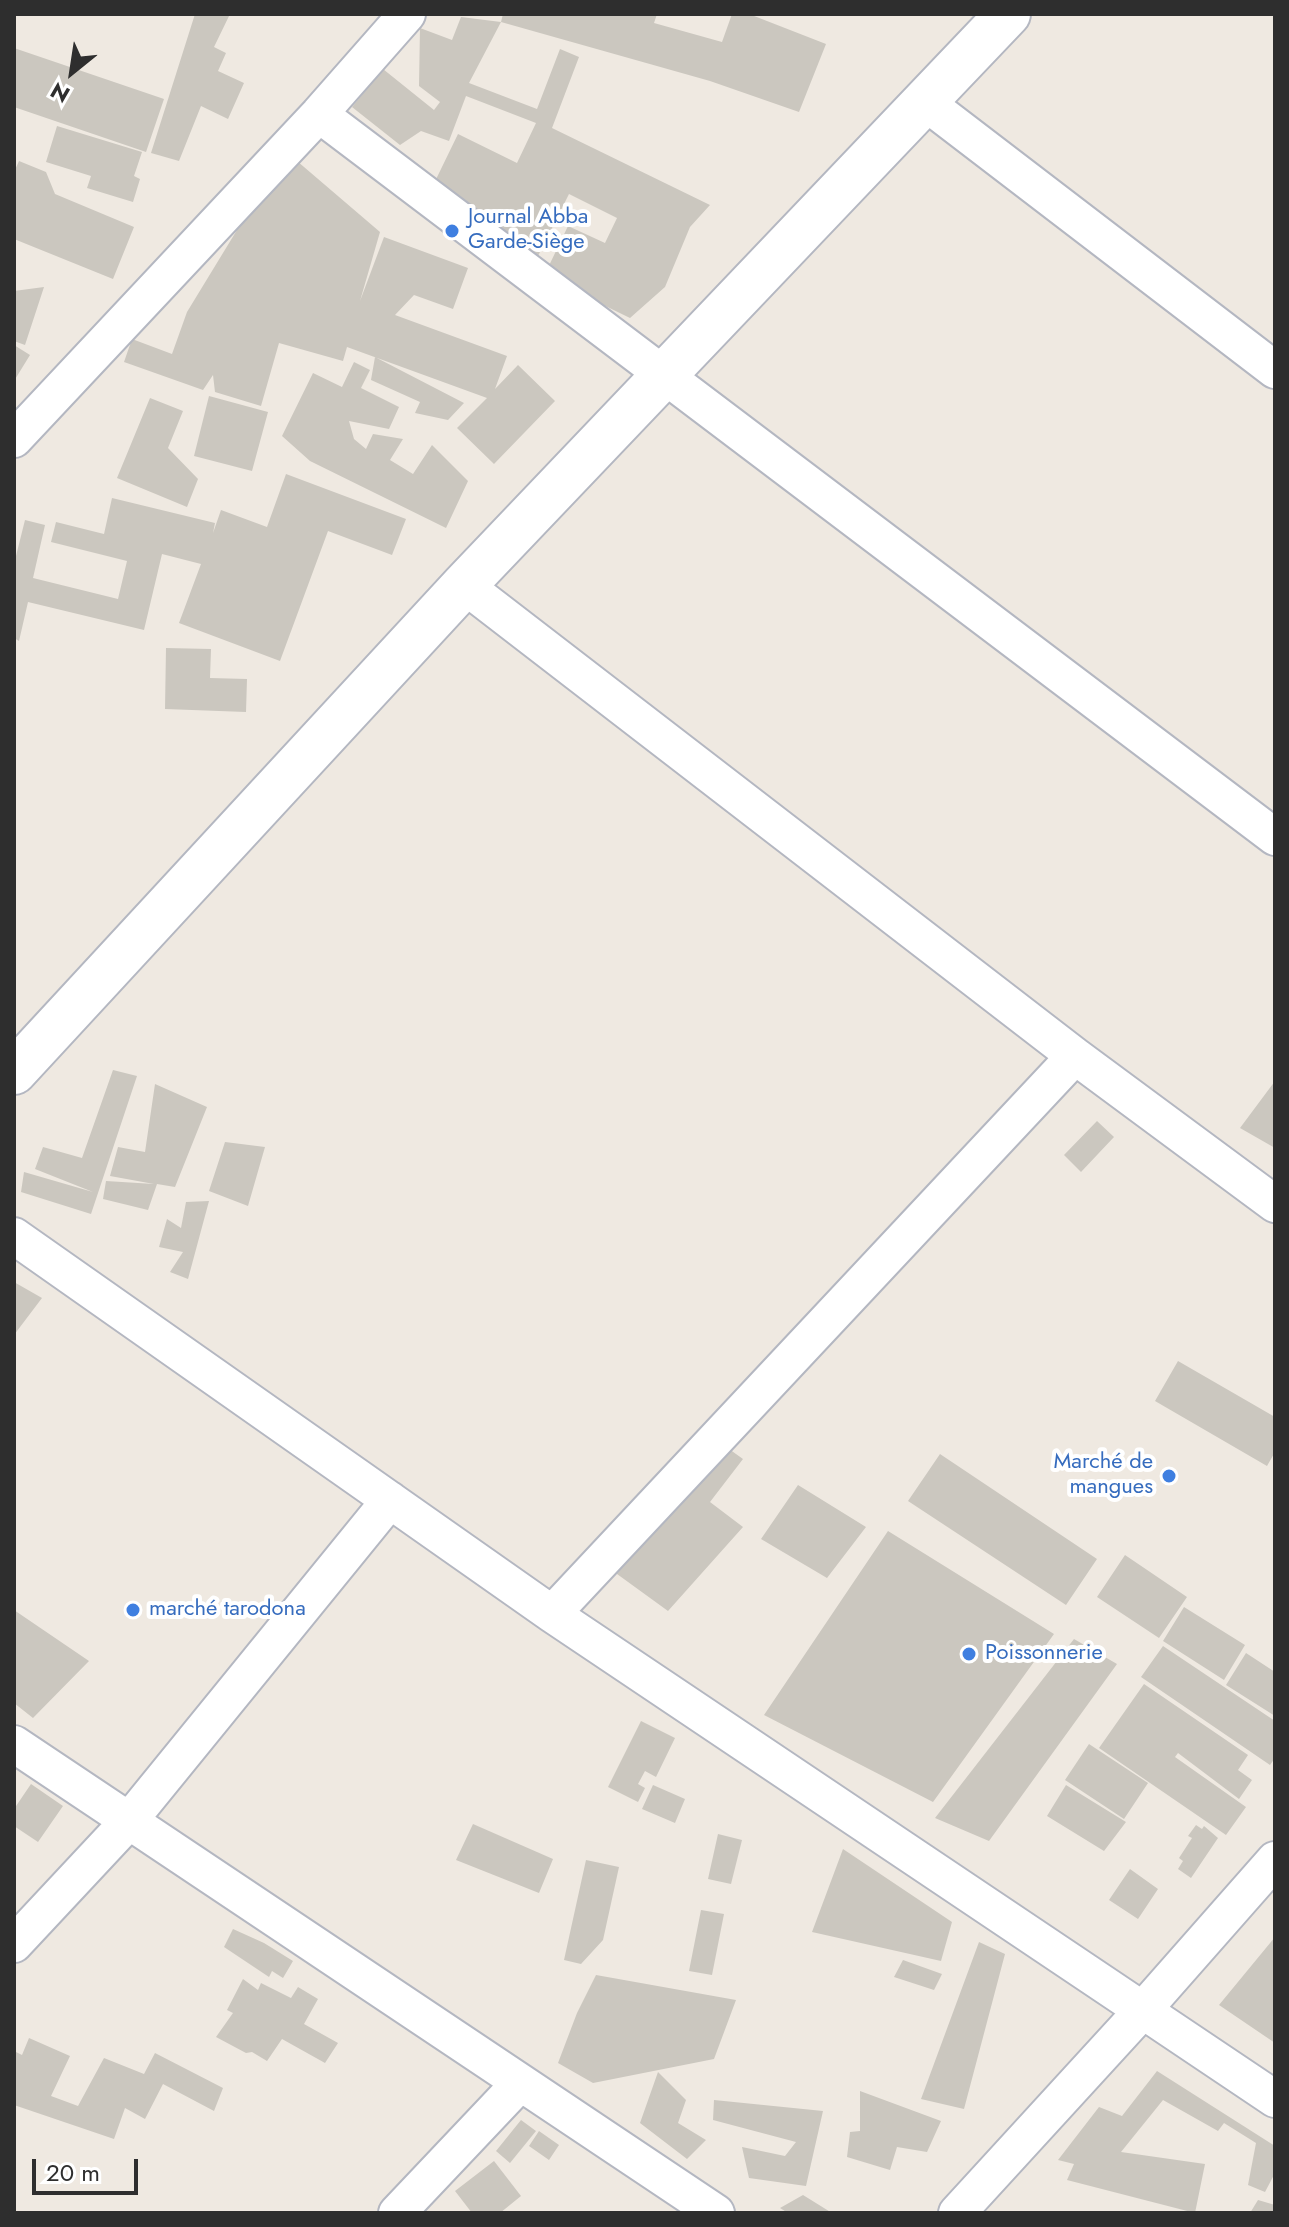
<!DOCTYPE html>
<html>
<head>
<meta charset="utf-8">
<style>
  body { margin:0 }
  #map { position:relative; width:1289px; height:2227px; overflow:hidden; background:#efe9e1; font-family:Jost,sans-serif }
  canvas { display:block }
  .frame { position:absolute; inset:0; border:16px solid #2e2e2e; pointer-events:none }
  .north { position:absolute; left:32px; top:32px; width:80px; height:80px; -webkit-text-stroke:6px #fff; paint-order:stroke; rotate:210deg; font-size:22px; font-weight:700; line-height:32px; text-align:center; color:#2e2e2e }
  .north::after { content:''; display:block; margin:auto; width:28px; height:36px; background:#2e2e2e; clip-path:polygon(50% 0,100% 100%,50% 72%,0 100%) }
  .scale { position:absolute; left:32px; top:2159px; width:106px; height:36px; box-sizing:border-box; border:4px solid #2e2e2e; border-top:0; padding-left:10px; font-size:24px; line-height:28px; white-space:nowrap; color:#2e2e2e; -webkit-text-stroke:6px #fff; paint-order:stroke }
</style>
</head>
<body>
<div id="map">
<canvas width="1289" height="2227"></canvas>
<div class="frame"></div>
<div class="north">N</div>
<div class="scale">20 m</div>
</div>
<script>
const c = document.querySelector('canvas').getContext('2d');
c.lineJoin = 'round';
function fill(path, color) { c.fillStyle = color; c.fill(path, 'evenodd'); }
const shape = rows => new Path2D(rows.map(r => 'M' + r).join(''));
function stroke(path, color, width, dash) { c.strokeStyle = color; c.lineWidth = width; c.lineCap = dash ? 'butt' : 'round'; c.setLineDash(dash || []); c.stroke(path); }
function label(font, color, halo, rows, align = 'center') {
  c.font = font + ' Jost,sans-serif'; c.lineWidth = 8; c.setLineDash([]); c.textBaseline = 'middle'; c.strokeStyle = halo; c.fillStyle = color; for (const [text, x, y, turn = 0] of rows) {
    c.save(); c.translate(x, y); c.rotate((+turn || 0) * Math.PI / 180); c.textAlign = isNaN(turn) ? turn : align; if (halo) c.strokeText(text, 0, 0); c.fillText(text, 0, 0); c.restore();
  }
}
fill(shape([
  [195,14,230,14,214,47,226,53,218,71,244,83,228,119,201,106,179,161,151,153],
  [503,14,657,14,654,23,722,42,732,14,749,14,826,44,799,112,710,81,501,22],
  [461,17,501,22,469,83,537,109,560,49,579,57,552,128,710,205,690,227,665,287,630,318,544,276,568,226,605,243,617,218,569,194,536,260,424,204,458,134,517,163,536,123,466,96,449,141,421,131,400,145,352,107,383,69,434,110,440,102,419,86,420,28,452,40],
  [14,48,164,99,146,152,14,107],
  [57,126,142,152,134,176,140,179,133,202,87,188,91,176,46,162],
  [19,161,46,172,55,194,134,227,113,279,14,239,14,172],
  [297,161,380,232,360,301,384,237,468,268,453,309,414,295,395,315,507,356,495,389,518,365,555,401,494,464,457,428,487,398,347,347,343,361,279,343,261,406,215,392,213,375,203,390,124,362,132,339,172,354,187,312,237,230],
  [44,287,25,345,14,341,14,291],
  [14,345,30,355,14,381],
  [375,357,464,403,448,420,415,413,420,402,371,380],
  [354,362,370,370,361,388,399,407,389,429,349,421,354,439,366,449,373,434,403,439,390,460,413,474,432,445,468,481,446,528,310,461,282,436,313,373,342,387],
  [209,396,268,412,252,471,194,456],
  [150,398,183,411,168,448,198,479,187,507,117,478],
  [286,474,406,519,392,555,328,531,280,661,179,623,201,564,162,554,144,630,28,602,19,641,14,638,14,564,25,520,45,525,33,578,118,599,127,561,51,542,56,522,104,534,112,498,215,523,213,533,221,510,267,527],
  [166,648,211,649,210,678,247,679,246,712,165,709],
  [113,1070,137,1076,91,1214,21,1192,24,1172,93,1192,35,1169,43,1147,82,1158],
  [1275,1081,1275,1148,1240,1128],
  [155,1084,207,1107,175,1187,157,1184,148,1210,103,1199,106,1181,154,1184,110,1176,118,1147,145,1152],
  [1097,1121,1114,1137,1081,1172,1064,1155],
  [225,1142,265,1147,248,1206,209,1191],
  [209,1201,188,1279,170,1272,183,1252,159,1247,167,1219,181,1228,186,1202],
  [14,1282,42,1298,14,1335],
  [1178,1361,1275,1417,1275,1452,1267,1466,1155,1401],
  [722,1444,743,1459,710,1502,743,1527,668,1611,606,1566],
  [940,1454,1097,1559,1066,1605,908,1501],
  [798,1485,866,1527,827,1578,761,1539],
  [888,1531,1054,1634,933,1802,764,1715],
  [1125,1555,1187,1597,1159,1638,1097,1597],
  [1184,1607,1245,1645,1224,1680,1163,1641],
  [14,1610,89,1661,33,1718,14,1703],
  [1074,1639,1117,1664,989,1841,935,1818],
  [1163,1646,1275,1721,1275,1758,1270,1765,1141,1677],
  [1246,1653,1275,1672,1275,1716,1226,1685],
  [1144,1684,1248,1755,1238,1770,1252,1780,1239,1799,1178,1753,1175,1757,1246,1807,1226,1835,1099,1748],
  [641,1721,675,1738,656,1777,645,1771,638,1784,645,1788,638,1802,608,1787],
  [1089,1744,1148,1783,1124,1819,1065,1780],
  [31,1784,63,1806,38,1842,14,1826,14,1809],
  [653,1785,685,1799,675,1823,642,1809],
  [1066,1785,1126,1822,1104,1851,1047,1816],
  [473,1824,553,1859,539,1893,456,1860],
  [1196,1825,1202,1829,1204,1826,1218,1838,1191,1878,1178,1869,1183,1861,1179,1858,1192,1838,1188,1836],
  [718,1834,742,1840,731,1884,708,1879],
  [843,1849,952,1922,941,1961,812,1932],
  [586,1860,619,1867,603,1940,581,1964,564,1960],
  [1130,1869,1158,1889,1138,1919,1109,1900],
  [701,1910,724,1914,712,1975,689,1971],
  [233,1929,264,1943,293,1961,283,1978,272,1971,269,1977,224,1947],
  [1275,1937,1275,2043,1219,2005],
  [979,1942,1005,1954,964,2109,921,2099],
  [903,1960,942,1974,934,1990,894,1977],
  [596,1975,736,2000,714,2059,593,2083,558,2063,577,2013],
  [243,1979,258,1990,261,1983,291,1998,298,1987,318,1999,304,2024,338,2043,325,2063,282,2039,267,2061,252,2052,246,2053,216,2037,233,2013,227,2010],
  [29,2038,70,2056,51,2096,78,2106,104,2058,144,2074,155,2053,223,2088,214,2111,163,2084,145,2119,125,2108,114,2139,14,2105,14,2051,22,2055],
  [1157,2071,1275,2146,1275,2173,1265,2192,1248,2185,1256,2143,1224,2123,1218,2131,1163,2100,1121,2152,1205,2164,1195,2213,1067,2180,1074,2164,1058,2160,1099,2107,1122,2116],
  [658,2072,686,2100,678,2123,706,2140,687,2159,640,2123],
  [860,2091,941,2121,927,2152,897,2147,890,2170,847,2157,850,2132,860,2131],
  [714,2100,823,2111,806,2186,749,2178,742,2147,785,2156,796,2142,713,2120],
  [521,2120,536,2131,510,2163,496,2151],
  [539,2131,559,2145,549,2160,529,2146],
  [494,2161,521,2196,500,2213,472,2213,455,2191],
  [803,2195,832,2213,788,2213,780,2208],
  [1258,2200,1275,2205,1275,2213,1250,2213]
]), '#cbc7bf');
const street = shape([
  [925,102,1275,370],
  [319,114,1275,837],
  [14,439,319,114,407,14],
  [464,585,1075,1056,1275,1204],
  [14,1236,552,1614,1275,2099],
  [552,1614,1075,1056],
  [14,1744,716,2213],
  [14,1944,128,1822,390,1500],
  [397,2213,520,2083],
  [957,2213,1142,2011,1275,1860]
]);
const secondary = shape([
  [14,1072,464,585,1008,14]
]);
stroke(street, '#b4b7c1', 40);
stroke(secondary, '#b4b7c1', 48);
stroke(street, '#fff', 36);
stroke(secondary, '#fff', 44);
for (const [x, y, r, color] of [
  [452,231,8,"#3f7fe0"],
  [1169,1476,8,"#3f7fe0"],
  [133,1610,8,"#3f7fe0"],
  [969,1654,8,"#3f7fe0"]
]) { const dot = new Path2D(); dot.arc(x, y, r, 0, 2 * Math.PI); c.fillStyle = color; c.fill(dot); stroke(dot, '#fff', 3); }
label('22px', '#366cbe', '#fff', [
  ["Journal Abba",468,218],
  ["Garde-Siège",468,243],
  ["Marché de",1153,1463,"right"],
  ["mangues",1153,1488,"right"],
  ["marché tarodona",149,1610],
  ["Poissonnerie",985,1654]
], 'left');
</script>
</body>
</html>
